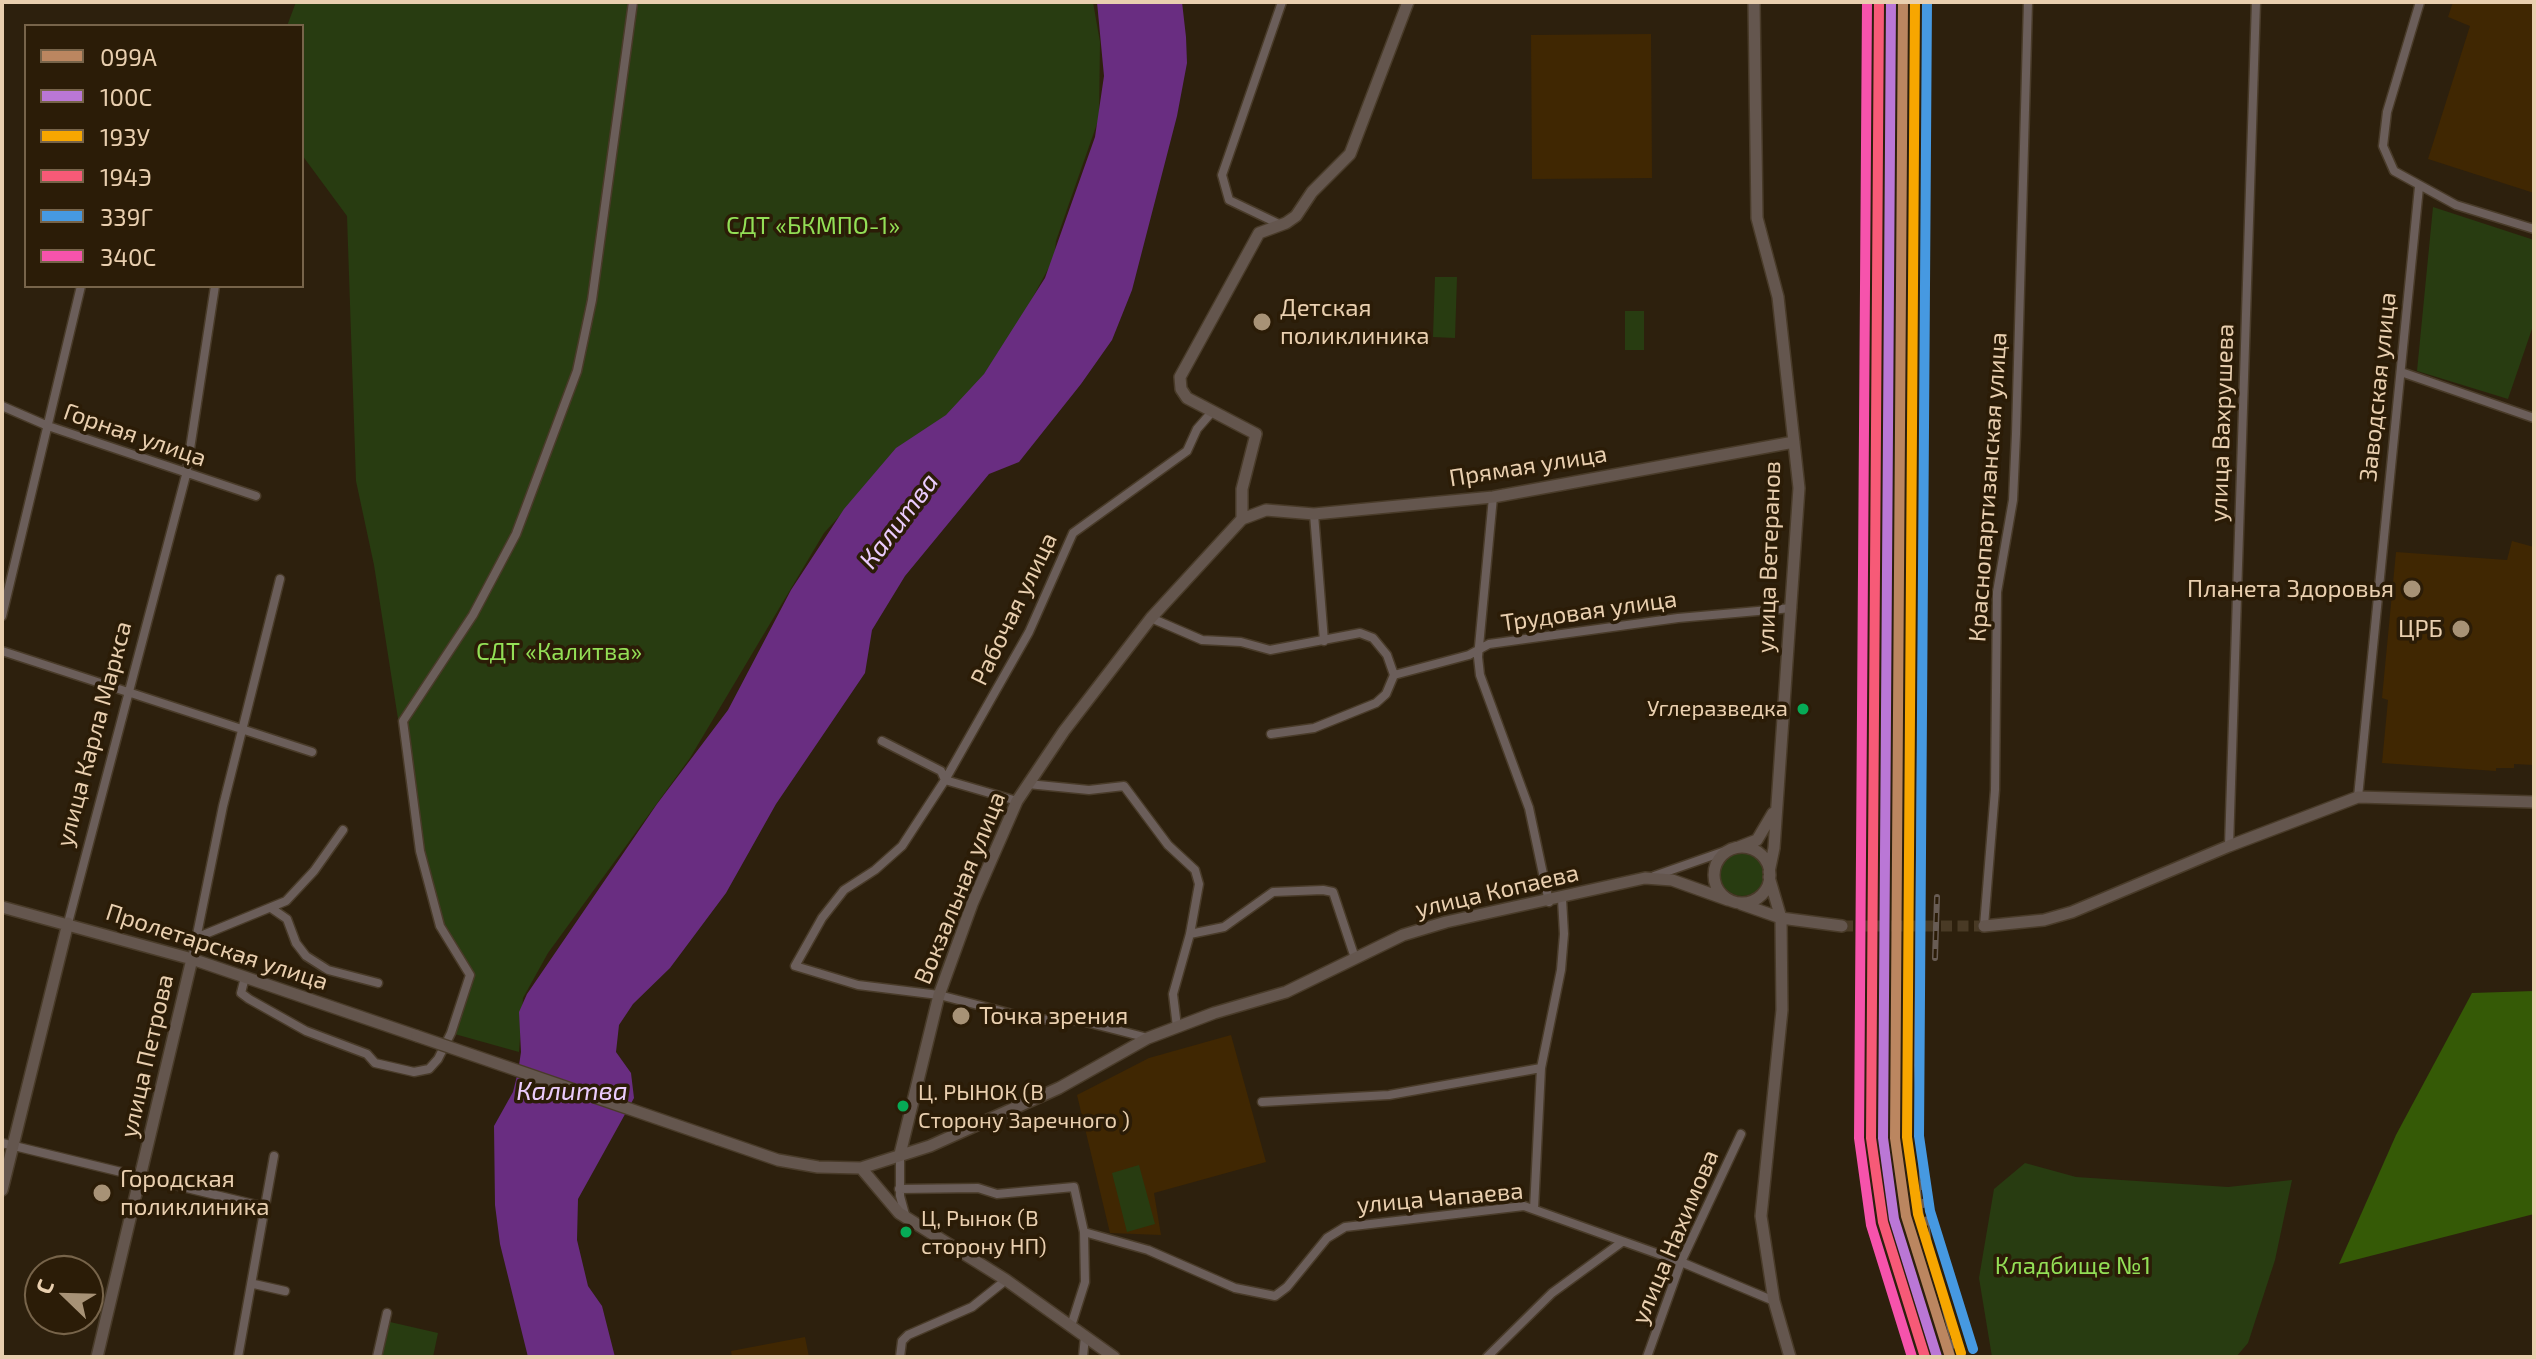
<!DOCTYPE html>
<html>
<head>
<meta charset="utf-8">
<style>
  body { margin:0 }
  #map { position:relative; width:2536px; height:1359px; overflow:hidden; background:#2d200d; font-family:"Exo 2",sans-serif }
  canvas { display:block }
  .frame { position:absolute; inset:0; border:4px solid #e9cfaf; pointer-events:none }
  .legend { position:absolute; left:24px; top:24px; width:280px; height:264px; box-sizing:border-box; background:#2b1c07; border:2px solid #77644a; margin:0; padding:10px 14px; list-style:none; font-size:24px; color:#e9cfaf }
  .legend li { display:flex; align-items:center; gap:16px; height:40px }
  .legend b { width:40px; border:2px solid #77644a }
  .north { position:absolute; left:24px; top:1255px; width:80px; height:80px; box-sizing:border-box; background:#2b1c07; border:2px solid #77644a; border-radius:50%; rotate:293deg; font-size:22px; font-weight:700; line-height:32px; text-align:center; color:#e9cfaf }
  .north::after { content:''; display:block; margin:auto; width:28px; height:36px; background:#a79276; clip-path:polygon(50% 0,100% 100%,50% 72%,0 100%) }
</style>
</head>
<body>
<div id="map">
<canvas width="2536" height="1359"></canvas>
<div class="frame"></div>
<ul class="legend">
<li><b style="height:10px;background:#bb8660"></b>099А</li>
<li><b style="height:10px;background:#ba77d6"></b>100C</li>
<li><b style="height:10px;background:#f7a600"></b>193У</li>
<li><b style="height:10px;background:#f75a77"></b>194Э</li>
<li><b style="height:10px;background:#4699e1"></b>339Г</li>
<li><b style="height:10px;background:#f653ac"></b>340С</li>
</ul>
<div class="north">С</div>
</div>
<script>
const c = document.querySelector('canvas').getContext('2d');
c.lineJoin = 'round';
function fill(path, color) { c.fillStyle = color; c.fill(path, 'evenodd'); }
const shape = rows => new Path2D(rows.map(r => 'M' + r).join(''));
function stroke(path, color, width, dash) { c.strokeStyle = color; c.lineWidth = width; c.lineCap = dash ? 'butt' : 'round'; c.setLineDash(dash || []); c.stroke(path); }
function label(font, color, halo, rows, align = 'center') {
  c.font = font + ' "Exo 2",sans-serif'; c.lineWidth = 7; c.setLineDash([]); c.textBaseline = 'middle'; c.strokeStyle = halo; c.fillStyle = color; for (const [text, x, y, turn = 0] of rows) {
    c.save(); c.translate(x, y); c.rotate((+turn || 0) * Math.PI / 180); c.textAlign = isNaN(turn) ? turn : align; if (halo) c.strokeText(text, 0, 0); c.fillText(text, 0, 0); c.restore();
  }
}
fill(shape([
  [2453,2,2534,2,2534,193,2428,159,2470,26,2448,17],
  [1651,34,1652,178,1532,179,1531,35],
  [2512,541,2534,547,2534,765,2514,764,2514,768,2496,768,2496,771,2382,763,2388,700,2382,698,2396,552,2507,560],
  [1231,1035,1266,1162,1154,1193,1161,1235,1110,1233,1077,1095,1149,1058],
  [805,1337,809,1357,732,1357,731,1351]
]), '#402702');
fill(shape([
  [296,2,1093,2,1100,42,1099,118,1056,241,1054,258,1021,319,973,391,925,439,864,489,824,533,690,758,548,953,523,998,519,1052,451,1033,470,975,442,930,421,866,374,565,356,481,347,216,302,155,302,26,287,26],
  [2433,207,2534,240,2534,323,2508,399,2417,371],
  [1435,277,1457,277,1455,338,1433,337],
  [1625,311,1644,311,1644,350,1625,350],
  '1720 874a22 22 0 1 1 44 0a22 22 0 1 1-44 0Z',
  [2025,1163,2076,1177,2228,1187,2292,1180,2275,1260,2248,1343,2236,1357,1992,1357,1979,1278,1994,1189],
  [1139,1165,1155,1224,1127,1232,1112,1173],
  [390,1322,438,1333,433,1357,382,1357]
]), '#283c11');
fill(shape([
  [2534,991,2534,1214,2339,1264,2396,1135,2472,993]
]), '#355a06');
fill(shape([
  [1097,2,1182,2,1186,37,1187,63,1177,116,1132,290,1112,340,1081,384,1019,462,989,474,905,576,872,630,865,673,776,804,726,893,670,968,633,1004,619,1025,616,1052,631,1073,634,1098,578,1199,577,1240,588,1286,602,1306,615,1357,528,1357,500,1244,495,1205,494,1126,513,1092,518,1072,521,1052,519,1012,527,994,657,804,728,710,791,590,844,509,896,448,946,415,984,374,1045,278,1095,137,1104,76]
]), '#692d81');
stroke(shape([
  [1842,926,1984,926]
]), '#493a25', 11, [11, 5.5]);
const street = shape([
  [2420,2,2387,112,2383,146,2394,171,2456,205,2534,229],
  [1279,224,1229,200,1222,175,1282,2],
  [2401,372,2534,418],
  [2,406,48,426,256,496],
  [1493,497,1478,657,1480,675,1529,808,1549,902],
  [1314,514,1324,641],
  [2,616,81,286],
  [1151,618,1202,640,1241,642,1270,650,1360,633,1373,638,1387,655,1394,675],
  [2,651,312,752],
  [1394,675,1469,655,1489,644,1678,618,1792,608],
  [1271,734,1314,728,1376,703,1386,694,1394,675],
  [882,741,941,771,945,780,1017,801],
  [1028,784,1089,790,1124,786,1168,845,1195,870,1199,884,1190,934,1173,994,1177,1027],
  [2358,797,2419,187],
  [2229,846,2256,2],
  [1654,876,1731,849],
  [271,908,287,919,296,943,306,956,328,970,378,983],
  [68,923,186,475,215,286],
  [1984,926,1995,790,1997,592,2013,500,2016,434,2028,2],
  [1190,934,1224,927,1273,892,1323,890,1333,892,1355,958],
  [198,937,286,901,314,871,343,830],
  [192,959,223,806,280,579],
  [245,977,241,993,249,999,306,1031,367,1054,375,1063,414,1072,429,1069,438,1059,451,1033,470,975,440,926,420,851,403,721,473,615,516,534,577,371,592,300,633,2],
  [1148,1038,1082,1021,1032,1019,939,995,858,985,795,966,822,918,844,890,875,870,902,846,945,780,1029,632,1073,533,1187,451,1197,429,1211,413],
  [1262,1102,1389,1095,1541,1068],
  [2,1143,265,1207],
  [900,1154,900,1196,906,1218],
  [899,1189,978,1188,997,1194,1074,1187,1084,1232,1085,1282,1071,1326],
  [1534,1209,1541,1068,1561,970,1564,934,1562,899],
  [1084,1232,1148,1250,1235,1288,1275,1296,1287,1287,1327,1238,1345,1227,1524,1206,1681,1262,1774,1301],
  [254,1284,285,1291],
  [238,1357,274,1156],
  [377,1357,387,1313],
  [900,1357,902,1341,908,1335,972,1307,1006,1280],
  [1083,1357,1085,1336],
  [1487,1357,1552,1293,1622,1242],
  [1647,1357,1681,1262,1741,1134]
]);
const secondary = shape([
  [1754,2,1757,218,1778,297,1799,488,1774,848,1769,872],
  [1242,519,1242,489,1256,434,1187,398,1181,389,1180,377,1259,233,1286,223,1296,216,1312,192,1350,154,1408,2],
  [1739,847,1757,840,1773,813],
  '1714 875a28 28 0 1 1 56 0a28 28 0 1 1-56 0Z',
  [1769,877,1781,918,1782,1010,1761,1216,1774,1301,1790,1357],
  [1741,904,1781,918,1842,926],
  [2,907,192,959,417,1036],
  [1984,926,2044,920,2072,912,2229,846,2358,797,2534,802],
  [717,1139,778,1160,818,1167,861,1168,930,1146,1059,1088,1148,1038,1214,1013,1286,992,1403,935,1446,922,1645,878,1672,880,1728,900],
  [900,1154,939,995,972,904,1017,801,1064,731,1151,618,1242,519,1266,510,1314,514,1493,497,1794,442],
  [861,1168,899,1213,1006,1280,1114,1357],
  [2,1190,68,923],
  [97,1357,192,959]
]);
stroke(street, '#493b29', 11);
stroke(secondary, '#493b29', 14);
stroke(street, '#6b5e5a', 8);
stroke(secondary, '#64564e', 11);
const rail = shape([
  [1927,2,1917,1065,1923,1197,1929,1246,1957,1357],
  [1935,958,1937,897]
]);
stroke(rail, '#685c54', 6);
stroke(rail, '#2b1c07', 3, [9]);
const secondaryBridge = shape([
  [417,1036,717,1139]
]);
stroke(secondaryBridge, '#493b29', 14, []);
stroke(secondaryBridge, '#64564e', 11);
stroke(shape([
  [1903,2,1895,1138,1906,1216,1950,1357]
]), '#bb8660', 10);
stroke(shape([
  [1891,2,1883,1138,1894,1219,1937,1357]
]), '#ba77d6', 10);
stroke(shape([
  [1915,2,1907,1137,1918,1214,1961,1353]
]), '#f7a600', 10);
stroke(shape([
  [1879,2,1871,1138,1883,1222,1925,1357]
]), '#f75a77', 10);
stroke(shape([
  [1927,2,1919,1136,1930,1211,1973,1349]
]), '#4699e1', 10);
stroke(shape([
  [1867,2,1859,1138,1871,1225,1912,1357]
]), '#f653ac', 10);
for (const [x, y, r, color] of [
  [1262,322,10,"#a79276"],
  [2412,589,10,"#a79276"],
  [2461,629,10,"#a79276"],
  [1803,709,7,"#06aa56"],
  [961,1016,10,"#a79276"],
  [903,1106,7,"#06aa56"],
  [102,1193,10,"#a79276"],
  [906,1232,7,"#06aa56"]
]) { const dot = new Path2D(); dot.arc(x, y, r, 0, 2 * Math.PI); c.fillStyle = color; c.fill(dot); stroke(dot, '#2b1c07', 3); }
label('22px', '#e9cfaf', '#2b1c07', [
  ["Углеразведка",1788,709,"right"],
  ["Ц. РЫНОК (В",918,1093],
  ["Сторону Заречного )",918,1121],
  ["Ц, Рынок (В",921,1219],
  ["сторону НП)",921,1247]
], 'left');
label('24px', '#93df56', '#2b1c07', [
  ["СДТ «БКМПО-1»",813,226],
  ["СДТ «Калитва»",559,652],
  ["Кладбище №1",2073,1266]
]);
label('24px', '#e9cfaf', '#2b1c07', [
  ["Детская",1280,308],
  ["поликлиника",1280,336],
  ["Планета Здоровья",2394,589,"right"],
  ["ЦРБ",2443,629,"right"],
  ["Точка зрения",979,1016],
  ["Городская",120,1179],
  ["поликлиника",120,1207]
], 'left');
label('24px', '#e9cfaf', '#2b1c07', [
  ["Заводская улица",2378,387,-84],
  ["улица Вахрушева",2222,423,-88],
  ["Горная улица",135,435,19],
  ["Прямая улица",1528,466,-9],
  ["Краснопартизанская улица",1988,487,-86],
  ["улица Ветеранов",1769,557,-88],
  ["Рабочая улица",1014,609,-64],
  ["Трудовая улица",1589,611,-8],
  ["улица Карла Маркса",94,734,-75],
  ["Вокзальная улица",960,888,-68],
  ["улица Копаева",1497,891,-13],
  ["Пролетарская улица",217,947,18],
  ["улица Петрова",147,1056,-77],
  ["улица Чапаева",1440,1198,-5],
  ["улица Нахимова",1675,1237,-67]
]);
label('italic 26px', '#ebccfd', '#2b1c07', [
  ["Калитва",899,521,-53],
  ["Калитва",572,1091]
]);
</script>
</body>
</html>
